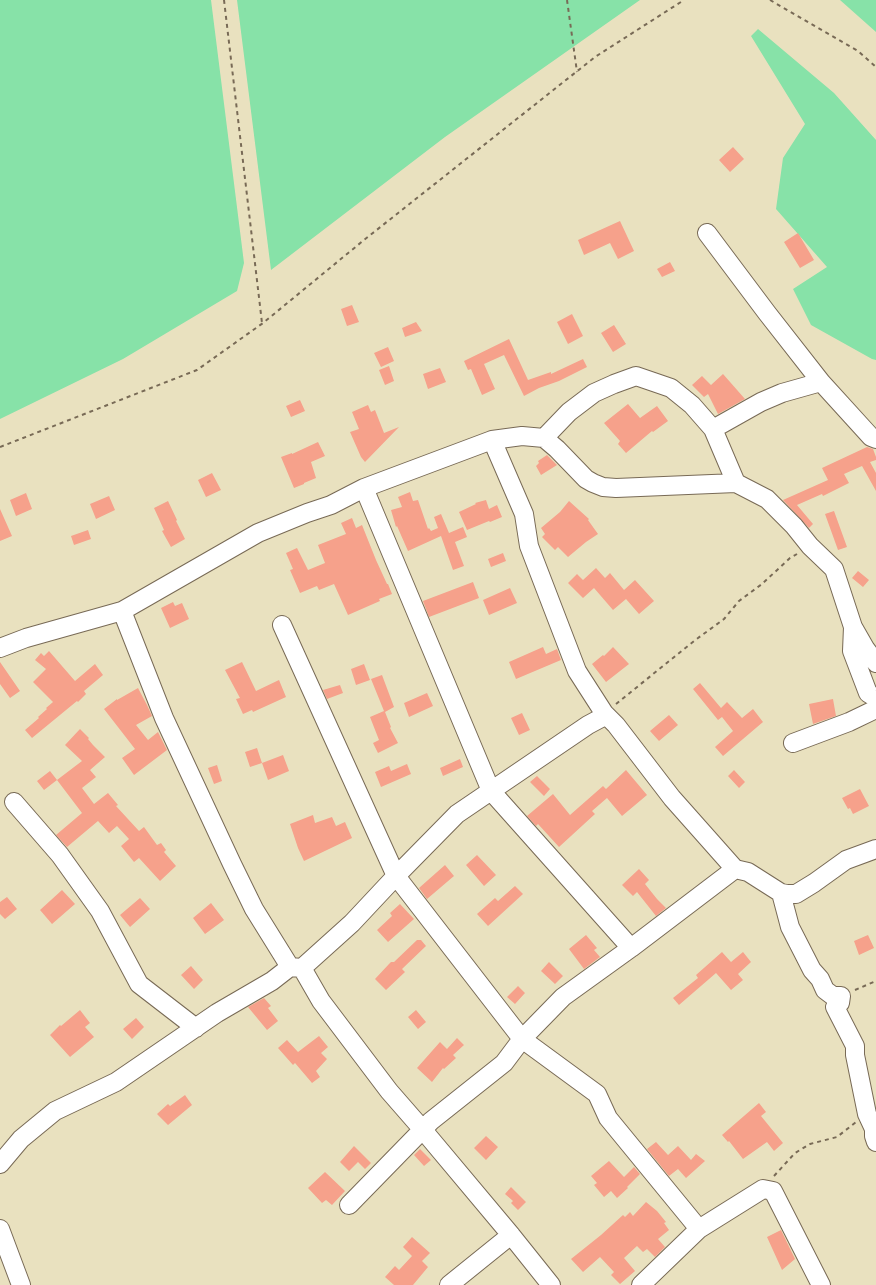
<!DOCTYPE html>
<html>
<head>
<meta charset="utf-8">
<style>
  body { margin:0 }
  canvas { display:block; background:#e9e1bf }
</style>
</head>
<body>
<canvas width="876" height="1285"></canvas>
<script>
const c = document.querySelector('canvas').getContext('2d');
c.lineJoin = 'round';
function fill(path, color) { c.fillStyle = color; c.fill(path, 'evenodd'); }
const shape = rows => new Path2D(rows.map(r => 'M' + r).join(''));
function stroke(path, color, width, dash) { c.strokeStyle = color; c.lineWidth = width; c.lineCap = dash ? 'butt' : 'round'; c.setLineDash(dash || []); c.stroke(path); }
fill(shape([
  [0,0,211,0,244,263,237,291,123,359,0,419],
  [237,0,640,0,445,137,271,270],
  [840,0,876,0,876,32],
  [758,29,834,93,876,140,876,360,872,359,811,325,793,289,827,267,776,209,783,158,805,124,751,36]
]), '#87e2a8');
fill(shape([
  [733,147,744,159,730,172,719,160],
  [620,221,634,251,618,259,610,243,584,255,578,240],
  [798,233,814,260,800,268,784,242],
  [670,262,675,271,662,277,657,269],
  [352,305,359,322,347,326,341,309],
  [572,314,583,336,568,344,557,322],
  [416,322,422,331,405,337,402,328],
  [614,325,626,344,613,352,601,333],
  [509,339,528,380,551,372,551,374,583,359,587,367,559,381,539,388,524,396,504,355,484,364,495,389,482,395,471,369,468,370,464,361],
  [388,347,394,361,381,367,374,353],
  [389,366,394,381,385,385,379,370],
  [440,368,446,382,428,389,423,374],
  [723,374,745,399,718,414,708,394,704,397,692,385,702,376,711,385],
  [300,400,305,411,291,417,286,406],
  [628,404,640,418,657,406,668,421,653,432,652,431,626,453,618,444,620,441,604,423],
  [368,405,371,412,375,410,384,433,399,427,365,462,361,457,350,432,359,429,352,412],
  [318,442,325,456,311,462,316,478,304,483,304,484,294,488,281,457,292,453,292,454],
  [867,447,873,449,876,457,876,460,870,462,876,473,876,491,862,466,844,474,849,483,823,496,822,494,797,505,813,524,809,528,783,500,828,480,822,468],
  [547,455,557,465,541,475,536,466,539,463,538,461],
  [212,473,221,490,206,497,198,480],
  [410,492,413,501,418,500,428,529,429,528,431,531,438,528,434,517,441,514,449,533,463,527,467,537,455,542,464,566,453,570,441,536,408,551,397,526,396,527,391,510,402,507,398,497],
  [26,493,32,509,16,516,10,500],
  [109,496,115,510,96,519,90,504],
  [486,500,489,509,497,505,502,517,490,522,489,521,467,530,459,512,476,504,475,503],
  [168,501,177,520,176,521,185,539,171,547,162,531,164,530,154,508],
  [569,501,589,519,588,520,598,534,586,542,568,557,558,547,555,550,542,537,545,534,541,528,560,512],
  [0,509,12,536,0,541],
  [834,511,847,547,838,550,825,514],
  [352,518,356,528,362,525,376,560,387,584,388,584,392,594,379,599,380,601,348,615,334,584,319,590,317,586,300,593,290,570,293,569,286,553,297,548,308,570,325,563,318,545,346,534,341,523],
  [88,530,91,539,74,545,71,536],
  [503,553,506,561,491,567,488,559],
  [596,568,605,578,610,573,624,590,635,580,654,601,639,614,626,599,613,610,594,588,583,598,568,583,577,574,583,580],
  [858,571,869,580,863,587,852,578],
  [473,582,479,598,429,617,423,601],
  [510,588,517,603,489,615,483,600],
  [173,602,175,606,182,603,189,619,170,628,161,608],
  [543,647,546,654,557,649,561,660,516,679,509,662],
  [613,647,629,664,606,682,592,664,603,655,604,656],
  [49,651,75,681,95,664,103,675,84,691,86,694,78,702,77,701,32,738,25,730,39,718,38,717,47,709,46,708,53,702,33,682,46,669,35,660,41,653,44,656],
  [0,662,20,691,10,698,0,684],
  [242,662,256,691,279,680,286,697,253,712,252,710,243,714,236,699,240,698,225,670],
  [364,664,370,680,356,685,351,669],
  [382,675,394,707,385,712,391,727,390,728,398,743,378,753,373,743,379,740,370,717,384,711,371,679],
  [700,683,721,708,727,702,742,718,753,709,763,722,723,756,715,747,733,731,722,717,718,720,693,689],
  [340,685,343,693,327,699,323,690],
  [138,688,147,705,152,716,136,725,148,740,158,732,167,750,134,775,122,758,135,749,104,709,117,699,117,700],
  [427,693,433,706,409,717,404,703],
  [833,699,836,716,813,724,809,704],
  [522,713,530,730,519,735,511,718],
  [669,715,678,725,659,741,650,731],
  [80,729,89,738,88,739,93,745,105,757,90,770,96,777,82,788,94,804,108,793,118,805,116,806,139,831,144,827,157,845,161,843,166,850,164,852,176,866,160,881,139,858,134,862,121,846,129,839,117,826,109,833,98,821,67,847,56,835,82,813,57,780,44,790,37,781,50,771,57,780,82,761,65,745],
  [257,748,262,763,250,767,245,752],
  [283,755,289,771,268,780,262,763],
  [460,759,463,767,443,776,440,768],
  [407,764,411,774,381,787,375,772,389,766,391,771],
  [217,765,222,781,214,784,208,768],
  [626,770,647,795,622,816,607,798,592,811,595,814,559,847,538,824,536,826,527,816,553,794,570,815,603,786,606,789],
  [734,770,745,782,739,788,728,776],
  [537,776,550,789,544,796,530,782],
  [860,789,869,806,853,814,850,808,848,809,842,798],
  [313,815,315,823,332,817,336,826,345,822,352,838,304,861,298,848,290,824],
  [477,855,496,875,484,886,466,865],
  [445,865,454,876,427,899,419,888],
  [639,869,649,880,645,884,657,899,666,908,656,916,637,892,633,896,622,885],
  [515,886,523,894,488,926,477,914,495,898,498,901],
  [62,890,75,904,52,924,40,910],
  [7,897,17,909,5,919,0,914,0,902],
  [140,898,150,909,130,927,120,915],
  [211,903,224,920,205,934,193,918],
  [400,904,414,919,388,942,377,930,392,916,390,913],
  [586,935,597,948,594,950,600,957,584,969,569,949],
  [868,935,874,948,859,955,854,941],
  [417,940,421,940,426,946,402,969,405,972,386,990,375,979,389,964,391,962,394,962],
  [722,952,731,962,743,952,751,962,738,974,743,980,731,990,716,973,679,1005,673,998,698,978,696,975],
  [549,962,563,976,555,984,541,971],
  [191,966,203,980,194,989,181,975],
  [518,986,525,993,515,1004,507,997],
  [264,998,271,1006,268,1008,278,1021,267,1030,248,1007],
  [80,1010,90,1023,85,1027,94,1037,70,1057,50,1035,60,1025,61,1026],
  [416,1010,426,1022,418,1029,408,1017],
  [136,1018,144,1027,132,1039,123,1029],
  [319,1036,328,1047,321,1053,327,1059,316,1071,320,1077,312,1083,295,1063,293,1065,278,1048,287,1040,298,1052],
  [457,1038,464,1045,453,1055,456,1058,444,1069,443,1068,432,1082,417,1068,440,1042,447,1049],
  [185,1095,192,1105,168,1125,157,1114,168,1104,170,1106],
  [759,1103,766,1112,761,1116,783,1143,774,1151,767,1142,743,1159,729,1141,728,1142,722,1135],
  [486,1136,498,1147,486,1160,474,1148],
  [656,1142,668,1155,678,1146,691,1160,696,1154,705,1161,686,1178,678,1169,669,1176,647,1149],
  [354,1146,371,1163,365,1169,358,1162,349,1171,340,1162],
  [420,1149,431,1160,424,1166,414,1155],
  [609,1161,624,1177,634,1167,640,1174,627,1187,628,1188,617,1198,611,1191,604,1197,594,1185,597,1183,591,1176],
  [325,1172,345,1191,332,1205,326,1200,322,1203,308,1188],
  [511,1187,526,1202,518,1210,511,1203,513,1201,505,1194],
  [646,1202,657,1211,666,1222,664,1223,669,1230,658,1239,665,1247,655,1257,647,1249,643,1252,637,1246,624,1258,635,1271,620,1284,611,1275,614,1272,600,1257,583,1272,571,1259,601,1235,623,1215,625,1217,630,1212,633,1216],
  [781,1230,795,1259,782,1270,767,1237],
  [412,1237,430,1253,422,1261,428,1267,413,1285,394,1285,385,1277,395,1266,399,1270,412,1256,403,1247]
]), '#f6a18b');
const minor = shape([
  [707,233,767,313,821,382],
  [544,438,569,412,594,393,614,384,636,376,671,388,692,405,713,429],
  [492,440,524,514,529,546,577,671,604,713],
  [736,483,713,429,761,402,782,393,821,382,871,437,876,439],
  [364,488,491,791,631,948],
  [122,611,164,718,232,864,254,909,290,967,302,968,321,1001,389,1091,423,1130,511,1235,551,1285],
  [282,625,396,876,522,1039,504,1063,431,1121,349,1205],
  [853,627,852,651,868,693,876,698],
  [0,648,26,638,122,611,258,533,307,513,331,505,364,488,492,440,522,436,544,438,557,449,586,479,593,483,603,487,616,488,736,483,767,499,794,526,810,546,834,569,853,627,865,648,876,663],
  [793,743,849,722,876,709],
  [14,802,60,855,100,911,139,984,196,1028],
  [781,893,790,927,812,970,820,979,825,990,833,996,841,996,840,1003,835,1007,855,1046,855,1055,867,1114,874,1129,874,1136,876,1142],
  [302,968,352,923,396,876,457,814,588,725,603,717,604,713,616,725,672,798,735,869,748,872,781,893,787,894,796,894,814,883,846,860,876,849],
  [0,1164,21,1139,55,1111,116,1082,217,1013,272,981,290,967],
  [0,1229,21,1285],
  [699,1229,608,1118,597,1094,522,1039,563,997,631,948,735,869],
  [449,1285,511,1235],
  [641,1285,699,1229,763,1189,773,1191,821,1285]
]);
stroke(minor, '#786a56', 20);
stroke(shape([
  [224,0,262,323],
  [567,0,577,72],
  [770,0,858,51,876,67],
  [0,447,197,370,263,323,364,240,595,57,684,0],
  [616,704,694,641,724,619,739,601,762,584,790,558,797,554],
  [855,990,876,981],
  [774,1176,795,1153,810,1144,837,1137,856,1122]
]), '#786a56', 2, [4, 4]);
stroke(minor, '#fff', 18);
</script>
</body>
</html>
